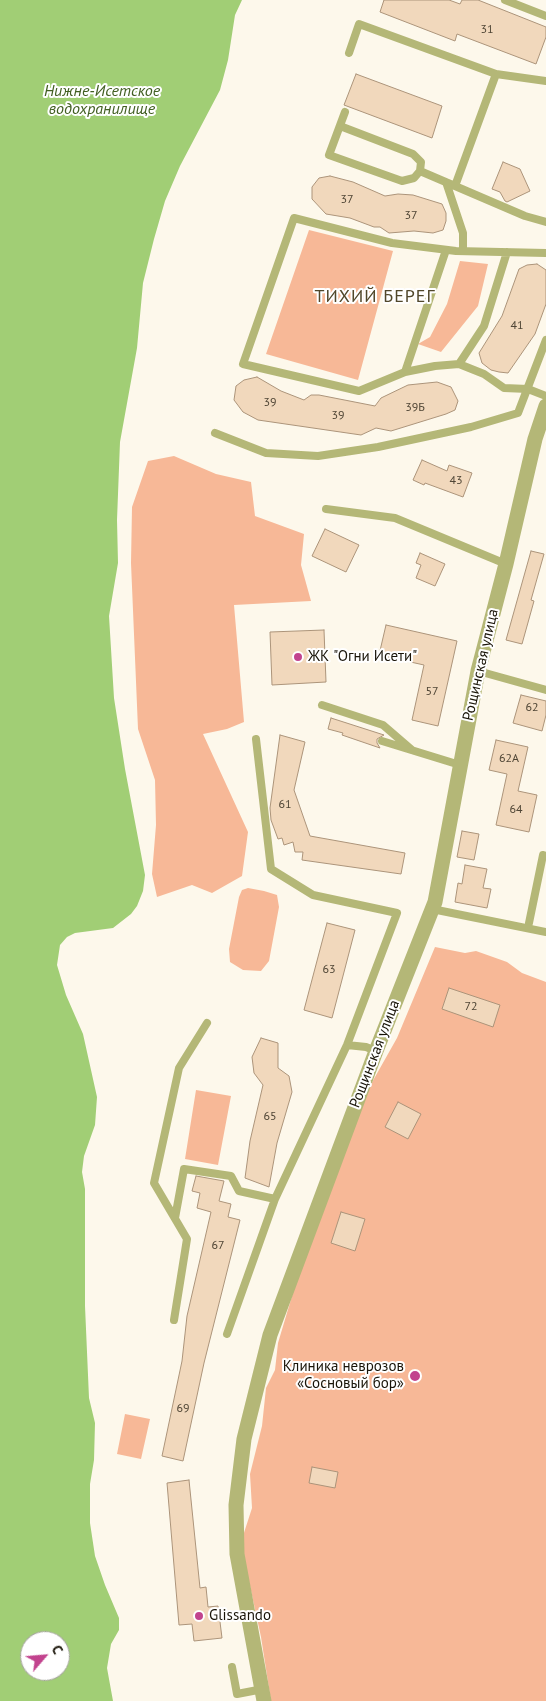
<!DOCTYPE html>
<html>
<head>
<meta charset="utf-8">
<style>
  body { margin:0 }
  #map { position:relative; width:546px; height:1701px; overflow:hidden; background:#fdf8eb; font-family:"PT Sans",sans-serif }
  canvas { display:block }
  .north { position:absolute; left:20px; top:1631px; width:50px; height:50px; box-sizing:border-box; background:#fff; border:1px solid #a3a19c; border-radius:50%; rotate:63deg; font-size:14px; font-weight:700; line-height:20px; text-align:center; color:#191408 }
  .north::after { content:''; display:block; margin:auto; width:18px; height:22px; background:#c2438e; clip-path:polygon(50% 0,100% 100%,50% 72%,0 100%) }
</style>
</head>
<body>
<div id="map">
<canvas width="546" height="1701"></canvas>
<div class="north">С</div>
</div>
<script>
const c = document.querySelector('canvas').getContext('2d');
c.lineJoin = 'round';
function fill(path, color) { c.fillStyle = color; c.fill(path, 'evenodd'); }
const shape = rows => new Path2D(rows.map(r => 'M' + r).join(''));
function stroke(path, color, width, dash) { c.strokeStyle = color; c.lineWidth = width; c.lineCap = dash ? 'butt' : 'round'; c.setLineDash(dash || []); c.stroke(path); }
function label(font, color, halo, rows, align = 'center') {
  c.font = font + ' "PT Sans",sans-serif'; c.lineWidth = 4; c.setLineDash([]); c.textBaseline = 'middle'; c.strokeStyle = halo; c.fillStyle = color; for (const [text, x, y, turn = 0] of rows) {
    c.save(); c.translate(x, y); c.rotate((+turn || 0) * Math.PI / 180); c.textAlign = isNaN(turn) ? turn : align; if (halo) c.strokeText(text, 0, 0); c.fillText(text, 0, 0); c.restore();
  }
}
fill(shape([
  [309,230,393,251,358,380,266,354],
  [460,261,488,264,478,306,441,352,418,344,430,337,447,304],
  [174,456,216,474,251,482,255,516,304,534,301,565,311,601,234,605,244,722,227,729,203,734,248,832,242,876,212,893,192,885,157,897,152,874,156,825,155,780,138,729,131,563,132,507,148,461],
  [248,888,264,891,277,895,279,907,269,961,261,971,243,970,230,962,229,949,239,897,242,890],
  [435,947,465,953,476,951,507,962,522,973,546,982,546,1701,271,1701,261,1637,245,1563,242,1539,252,1508,250,1474,262,1426,266,1388,275,1370,278,1343,309,1239,353,1116,397,1038],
  [196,1090,231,1096,218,1165,185,1159],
  [125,1414,150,1419,141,1459,117,1454]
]), '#f7b897');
fill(shape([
  [0,0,242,0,235,15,228,60,220,90,180,166,165,201,154,239,143,283,137,348,120,442,117,520,118,563,109,616,114,698,125,769,145,875,143,891,137,906,131,914,113,928,75,933,67,937,60,945,57,965,66,995,83,1034,97,1097,95,1125,84,1156,82,1172,85,1189,85,1306,89,1398,95,1423,94,1460,90,1484,90,1523,95,1556,105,1585,119,1618,119,1630,111,1644,107,1668,113,1701,0,1701],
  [30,1641,60,1641,60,1671,30,1671]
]), '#a1ce75');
const building = shape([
  [384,0,449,0,460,4,462,0,478,0,546,27,546,37,536,64,457,34,455,41,380,12,384,0],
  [356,74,442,106,432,138,344,105,356,74],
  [503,162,520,169,530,191,507,202,505,201,500,192,492,189,503,162],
  [330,176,353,182,385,196,398,194,413,195,442,204,446,213,446,221,443,230,433,233,414,231,389,233,380,227,374,227,350,218,326,214,312,199,312,187,319,178,330,176],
  [537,264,546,270,546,304,535,334,508,373,499,372,491,370,482,363,479,353,502,316,519,269,527,265,537,264],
  [257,377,281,391,304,400,311,395,319,395,375,406,381,398,408,385,437,382,451,387,458,401,455,410,446,414,391,431,376,428,361,435,258,420,243,412,234,400,236,386,244,380,257,377],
  [422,460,447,471,449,465,472,473,463,497,425,483,424,485,413,480,422,460],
  [325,529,359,545,346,572,312,556,325,529],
  [531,551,544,554,531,600,534,601,522,644,506,640,531,551],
  [420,553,445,564,435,586,416,578,421,565,416,563,420,553],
  [386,625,457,641,438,726,412,720,424,665,379,655,386,625],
  [324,630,326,682,272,685,270,632,324,630],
  [521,695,546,701,546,715,542,731,513,723,521,695],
  [331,718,384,735,377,739,377,743,380,748,342,735,343,733,328,729,331,718],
  [280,735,305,742,294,790,310,836,405,853,401,874,302,860,303,852,295,852,293,842,284,845,282,838,278,839,271,820,270,808,280,735],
  [496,740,528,747,518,791,537,795,529,832,496,825,507,774,489,770,496,740],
  [462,831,479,834,474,860,457,857,462,831],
  [465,865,487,869,483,888,491,889,487,908,455,902,458,883,462,884,465,865],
  [327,923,355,930,332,1018,304,1010,327,923],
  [449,988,500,1005,493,1027,442,1009,449,988],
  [261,1038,278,1043,278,1068,289,1076,292,1092,277,1143,269,1187,245,1178,250,1141,263,1085,254,1073,252,1057,261,1038],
  [398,1102,421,1114,408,1139,385,1127,398,1102],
  [196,1176,224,1181,219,1201,231,1204,228,1217,240,1220,204,1363,183,1461,162,1456,182,1361,187,1316,211,1212,197,1208,200,1193,192,1191,196,1176],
  [341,1212,365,1219,355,1251,331,1243,341,1212],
  [312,1467,338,1472,335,1488,309,1483,312,1467],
  [189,1480,200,1588,206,1587,208,1607,218,1606,222,1638,194,1641,192,1624,179,1625,167,1483,189,1480]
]);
fill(building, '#f1d8bc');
stroke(building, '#ac947a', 1);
stroke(shape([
  [505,0,546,16],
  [349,53,359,24,496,74],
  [345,112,329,155,402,181,414,178,420,171,525,216,546,222],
  [340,126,413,154,421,162,420,171],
  [446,182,463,233,463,251],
  [455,186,496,74,546,81],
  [546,253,456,251,392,243,294,218,243,364,359,391,405,372,435,366,459,364,484,374,504,388,528,389,546,396],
  [459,364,484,326,507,252],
  [405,372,446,250],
  [215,433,266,453,318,456,378,447,471,427,518,413,546,340],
  [326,509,395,518,506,564],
  [478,671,546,690],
  [322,705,383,725,412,750],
  [382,741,460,765],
  [432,909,546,932],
  [529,923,543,855,546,856],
  [347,1045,366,1047,376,1051],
  [175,1218,184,1169,231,1176,239,1191,275,1199],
  [174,1320,187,1239,154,1183,179,1068,207,1023],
  [227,1334,275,1199,347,1045,397,913,313,895,271,869,256,739],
  [232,1667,237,1694,263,1689]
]), '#b4b777', 8);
stroke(shape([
  [264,1701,237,1554,236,1505,244,1439,270,1335,376,1051,435,902,478,671,506,564,535,439,546,406]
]), '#b4b777', 15);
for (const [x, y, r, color] of [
  [298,657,5,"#c2438e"],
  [415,1376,6,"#c2438e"],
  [199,1616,5,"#c2438e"]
]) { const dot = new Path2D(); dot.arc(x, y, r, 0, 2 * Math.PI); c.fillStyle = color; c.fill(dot); stroke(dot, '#fff', 2); }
label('12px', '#4f4535', null, [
  ["31",487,30],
  ["37",347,200],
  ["37",411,216],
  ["41",517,326],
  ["39",270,403],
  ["39Б",415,408],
  ["39",338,416],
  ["43",456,481],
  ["57",432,692],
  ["62",532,708],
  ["62А",509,759],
  ["61",285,805],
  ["64",516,810],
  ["63",329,970],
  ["72",471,1007],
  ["65",270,1117],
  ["67",218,1246],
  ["69",183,1409]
]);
label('15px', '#191408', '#fff', [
  ["ЖК \"Огни Исети\"",308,657],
  ["Клиника неврозов",404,1367,"right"],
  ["«Сосновый бор»",404,1384,"right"],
  ["Glissando",209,1616]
], 'left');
label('15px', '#191408', '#fff', [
  ["Рощинская улица",481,665,-77],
  ["Рощинская улица",375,1054,-69]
]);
label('italic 16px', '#425f22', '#fff', [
  ["Нижне-Исетское",102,91],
  ["водохранилище",102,109]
]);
c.letterSpacing = '1px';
label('18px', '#51472a', '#fff', [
  ["ТИХИЙ БЕРЕГ",375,297]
]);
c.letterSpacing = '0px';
</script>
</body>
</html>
